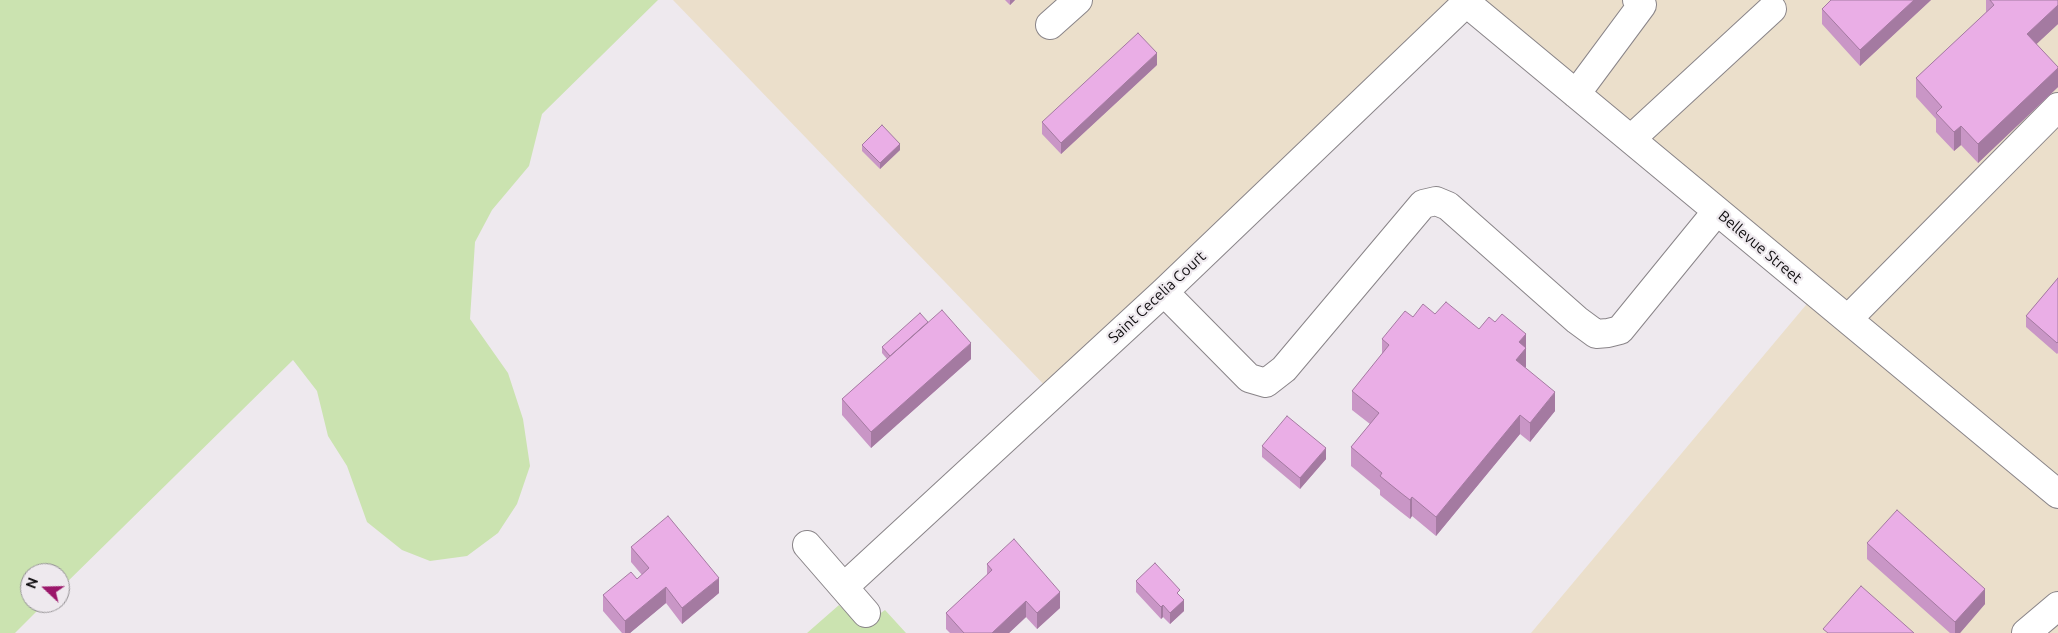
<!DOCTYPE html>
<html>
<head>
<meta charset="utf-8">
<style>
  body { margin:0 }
  #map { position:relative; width:2058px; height:633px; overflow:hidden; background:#eee9ee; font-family:Ubuntu,sans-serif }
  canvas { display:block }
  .north { position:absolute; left:20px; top:563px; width:50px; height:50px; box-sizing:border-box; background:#eee9ee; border:1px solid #949194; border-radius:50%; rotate:291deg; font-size:14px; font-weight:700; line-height:20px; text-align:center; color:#0e0c0e }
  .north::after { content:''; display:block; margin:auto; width:18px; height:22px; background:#9b176a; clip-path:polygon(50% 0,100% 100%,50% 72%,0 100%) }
</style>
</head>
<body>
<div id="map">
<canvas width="2058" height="633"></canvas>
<div class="north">N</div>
</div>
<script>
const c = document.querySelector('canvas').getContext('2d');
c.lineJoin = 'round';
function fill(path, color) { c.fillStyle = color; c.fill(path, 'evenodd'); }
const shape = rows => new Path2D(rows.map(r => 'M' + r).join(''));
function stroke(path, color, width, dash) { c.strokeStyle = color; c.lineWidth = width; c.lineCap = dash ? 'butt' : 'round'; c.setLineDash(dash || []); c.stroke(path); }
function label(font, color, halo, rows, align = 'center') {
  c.font = font + ' Ubuntu,sans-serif'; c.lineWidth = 4.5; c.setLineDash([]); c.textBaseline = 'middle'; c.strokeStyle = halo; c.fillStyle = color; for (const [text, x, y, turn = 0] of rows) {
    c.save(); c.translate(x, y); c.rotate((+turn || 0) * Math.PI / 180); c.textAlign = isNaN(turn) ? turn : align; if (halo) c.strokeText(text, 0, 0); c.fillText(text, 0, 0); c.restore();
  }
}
fill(shape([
  [673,0,2058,0,2058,633,1531,633,1816,293,1466,3,1053,394]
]), '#ebdfcb');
fill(shape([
  [0,0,658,0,542,114,529,166,492,210,475,242,470,319,508,373,523,419,530,466,517,504,498,533,467,556,430,561,402,550,367,522,347,466,328,436,317,391,293,360,60,589,60,573,30,573,30,603,45,603,15,633,0,633],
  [839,605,861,627,885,610,906,633,807,633]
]), '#cbe3b0');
const minor = shape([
  [1463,0,2058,494],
  [1050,25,1078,0],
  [1576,94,1642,5,1637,0],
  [1631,139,1772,9],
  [1164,292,1249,378,1266,383,1284,369,1423,204,1436,201,1448,206,1577,320,1596,334,1608,333,1620,330,1717,211],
  [1848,319,2058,107],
  [807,545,866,613],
  [844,587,1164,292,1466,3],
  [2026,633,2058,606]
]);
stroke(minor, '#898488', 30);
stroke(minor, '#fff', 28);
fill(shape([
  [1005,0,1015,0,1010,5],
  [1931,0,1860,66,1822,24,1822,9],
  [1986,0,2058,0,2058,24,2036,44,2058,67,2058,87,1978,163,1961,145,1954,151,1936,132,1936,119,1916,97,1916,78,1986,13],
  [1157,65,1061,154,1042,134,1042,122],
  [862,145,900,150,880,169,862,151],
  [2058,278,2058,353,2057,354,2026,327,2026,316],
  [1435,314,1479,329,1495,322,1526,334,1525,367,1555,411,1530,442,1520,434,1436,536,1412,516,1410,519,1401,512,1380,495,1380,490,1351,466,1351,447,1370,424,1352,410,1352,391,1382,354,1382,339,1413,317],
  [928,322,971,359,871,448,842,415,842,399,887,359,882,353,882,347],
  [1262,446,1326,459,1300,489,1262,457],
  [1867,543,1985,604,1960,633,1950,633,1867,559],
  [631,547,719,593,682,624,666,603,630,633,622,633,603,611,603,595,637,579,642,575,631,562],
  [987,564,1060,608,1037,629,1026,617,1009,633,950,633,946,629,946,613,987,575],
  [1136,581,1180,596,1184,611,1170,624,1163,617,1161,619,1136,592]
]), '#c996c6');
fill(shape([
  [1010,0,1015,0,1010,5],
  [1914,0,1931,0,1860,66,1860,50],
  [2058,5,2058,24,2027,53,2027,34],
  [1157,53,1157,65,1061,154,1061,143],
  [2058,68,2058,87,1978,163,1978,144],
  [1961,126,1961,145,1954,151,1954,132],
  [900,144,900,150,880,169,880,163],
  [1526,334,1526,367,1516,379,1516,360,1519,342],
  [971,343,971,359,871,448,871,432],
  [1555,392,1555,411,1530,442,1530,423],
  [1520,415,1520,434,1436,536,1436,517],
  [1326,448,1326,459,1300,489,1300,478],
  [1412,497,1412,516,1410,519,1410,500],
  [719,578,719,593,682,624,682,608],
  [666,587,666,603,630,633,625,633,625,621],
  [1985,589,1985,604,1960,633,1955,633,1955,622],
  [1060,592,1060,608,1037,629,1037,613],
  [1184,600,1184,611,1170,624,1170,613],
  [1026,601,1026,617,1009,633,992,633],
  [1163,605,1163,617,1161,619,1161,607]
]), '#a47aa1');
const building = shape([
  [1831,0,1914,0,1860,50,1822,9,1831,0],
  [1990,0,2058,0,2058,5,2027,34,2058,67,2058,68,1978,144,1961,126,1954,132,1936,113,1942,107,1916,78,1994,5,1990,0],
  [1138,33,1157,53,1061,143,1042,122,1138,33],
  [882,125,900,144,880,163,862,145,882,125],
  [2058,278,2058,342,2057,343,2026,316,2058,278],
  [1446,302,1479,329,1489,317,1495,322,1502,314,1526,334,1519,342,1526,348,1516,360,1555,392,1530,423,1520,415,1436,517,1412,497,1410,500,1401,493,1380,476,1382,473,1351,447,1379,413,1352,391,1389,345,1382,339,1405,311,1413,317,1423,304,1435,314,1446,302],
  [942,310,971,343,871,432,842,399,942,310],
  [920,313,928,322,890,356,882,347,920,313],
  [1287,416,1326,448,1300,478,1262,446,1287,416],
  [1897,510,1985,589,1955,622,1867,543,1897,510],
  [668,516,719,578,682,608,666,587,625,621,603,595,631,572,637,579,649,568,631,547,668,516],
  [1014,539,1060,592,1037,613,1026,601,992,633,964,633,946,613,992,570,987,564,1014,539],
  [1155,563,1180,590,1177,593,1184,600,1170,613,1163,605,1161,607,1136,581,1155,563],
  [1861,586,1914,633,1828,633,1823,629,1861,586]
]);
fill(building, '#eaaee6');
stroke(building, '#a47aa1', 1);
label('15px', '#0e0c0e', '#eee9ee', [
  ["Bellevue Street",1760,247,40],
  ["Saint Cecelia Court",1157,297,-43]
]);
</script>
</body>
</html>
